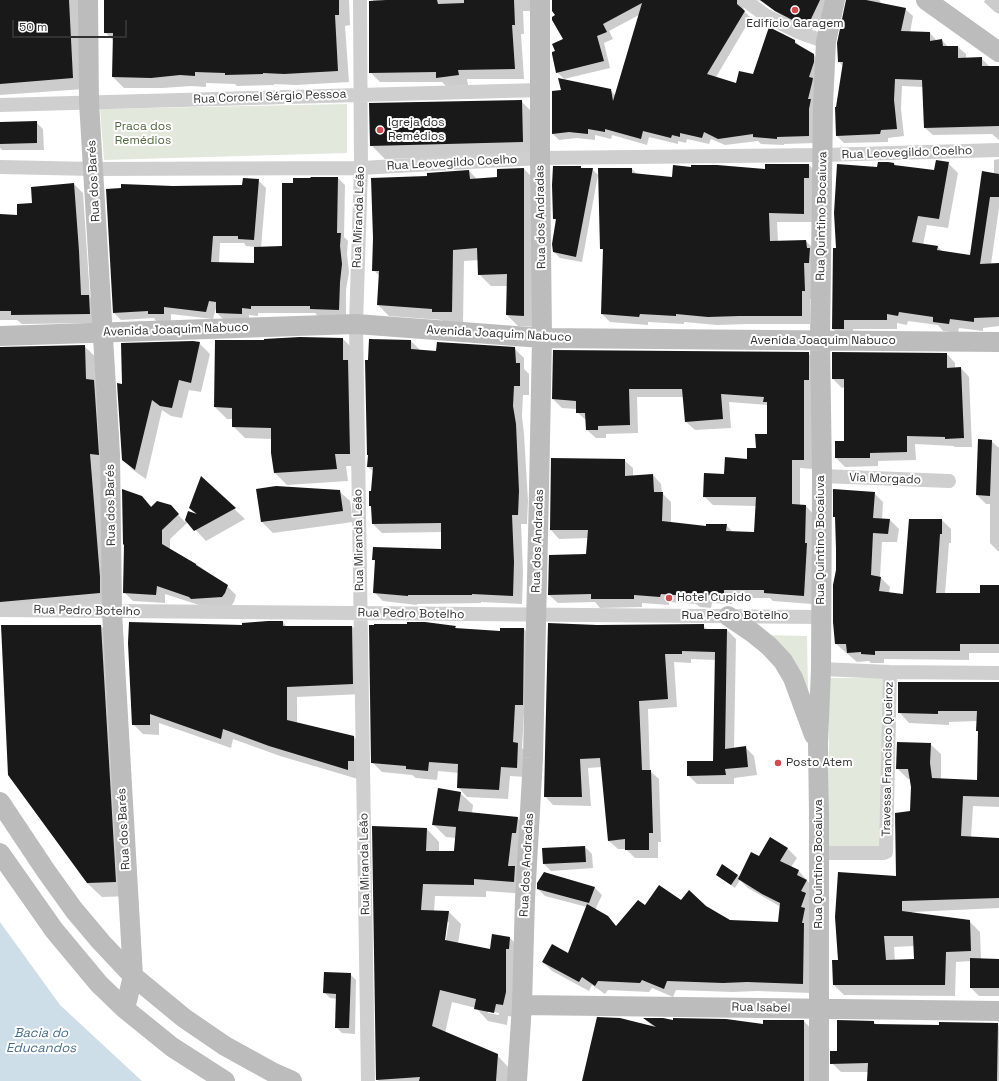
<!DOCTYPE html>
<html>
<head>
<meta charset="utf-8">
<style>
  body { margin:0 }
  #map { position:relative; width:999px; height:1081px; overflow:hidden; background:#fff; font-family:"Space Grotesk",sans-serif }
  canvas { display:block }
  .scale { position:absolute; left:12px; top:20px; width:115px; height:18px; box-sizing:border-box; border:2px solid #323232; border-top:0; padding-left:5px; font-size:12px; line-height:14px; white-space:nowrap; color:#323232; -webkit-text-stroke:3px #fff; paint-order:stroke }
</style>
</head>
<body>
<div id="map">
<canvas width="999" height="1081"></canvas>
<div class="scale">50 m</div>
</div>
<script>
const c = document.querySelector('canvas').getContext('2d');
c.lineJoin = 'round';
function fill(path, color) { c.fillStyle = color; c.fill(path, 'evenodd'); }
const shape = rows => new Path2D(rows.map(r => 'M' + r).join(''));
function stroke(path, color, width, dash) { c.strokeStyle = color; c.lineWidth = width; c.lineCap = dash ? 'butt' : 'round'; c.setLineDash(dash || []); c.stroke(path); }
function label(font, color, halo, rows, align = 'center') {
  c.font = font + ' "Space Grotesk",sans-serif'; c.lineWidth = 4; c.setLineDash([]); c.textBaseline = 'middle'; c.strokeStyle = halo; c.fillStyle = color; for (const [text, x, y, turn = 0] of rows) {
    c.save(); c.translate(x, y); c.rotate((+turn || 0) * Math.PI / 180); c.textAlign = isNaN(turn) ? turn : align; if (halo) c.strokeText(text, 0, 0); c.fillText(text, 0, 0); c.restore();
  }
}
fill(shape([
  [347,104,347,153,104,160,100,109],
  [763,635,807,636,808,690],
  [829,678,884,678,884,852,829,852]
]), '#e2e8dc');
fill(shape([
  [0,922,60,1005,142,1081,0,1081]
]), '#cedee8');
fill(shape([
  [0,0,79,0,84,89,0,95],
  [105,0,349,0,350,25,345,26,349,82,296,85,274,84,274,85,237,86,235,84,206,83,206,87,191,86,163,88,124,88,113,77,114,41,105,32],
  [373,0,531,0,532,11,523,11,524,34,521,34,524,79,467,79,468,85,447,87,442,82,380,82,370,72],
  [552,0,748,0,743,6,744,11,751,18,716,77,737,84,754,75,795,41,802,48,813,54,820,61,816,143,784,144,784,145,761,144,758,141,725,145,711,139,709,144,687,139,686,143,678,141,678,144,649,137,647,145,612,135,611,139,595,135,595,140,577,138,559,140,552,133,610,90,616,96,639,15,609,31,613,39,604,43,610,68,564,79,557,72,557,52,565,39],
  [757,0,830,0,818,25,810,31,783,17,761,1],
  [847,0,879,0,882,4,905,9,913,16,910,33,930,33,937,41,942,40,948,47,958,47,966,54,966,59,981,58,989,66,989,67,999,67,999,140,992,134,933,135,925,128,924,87,902,86,901,109,904,136,888,138,888,142,844,143,837,136,837,108,843,66,839,62],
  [985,0,999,0,999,14,995,12,984,2],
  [521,101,535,115,537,156,385,159,371,145],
  [36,122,43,129,44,150,2,150,0,148,0,123],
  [999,159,999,208,991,264,999,264,999,326,983,328,983,331,959,328,958,333,943,331,938,325,908,321,907,325,897,323,897,329,853,329,853,338,842,338,833,329,837,249,878,168,894,163,896,166,935,171,948,163,958,173,948,228,927,225,923,245,937,246,943,252,970,256,994,174,994,160],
  [809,165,817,173,812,222,777,222,778,242,806,241,815,250,813,299,810,299,810,324,748,324,717,325,684,322,684,324,648,322,648,325,610,322,602,314,604,251,601,248,632,169,637,174,673,178,692,168,765,170],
  [581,167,582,169,592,169,598,175,582,262,560,258,554,252,557,221,554,219],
  [524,169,535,180,535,327,518,326,507,315,507,286,491,286,479,274,479,260,464,261,463,323,444,323,442,320,389,316,378,305,380,276,373,270,428,177,469,171,477,179,498,178],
  [338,178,345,185,344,237,348,241,347,254,349,272,346,290,346,317,318,316,315,313,258,313,258,316,249,315,249,320,224,320,217,313,216,308,213,319,171,314,171,321,156,321,154,318,121,320,114,313,107,190,243,186,258,180,266,188,261,248,283,247,294,179],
  [220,243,244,243,246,246,255,247,255,264,219,263],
  [74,184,83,193,90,297,98,305,99,323,22,324,17,320,0,320,0,215,18,216,33,204],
  [300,338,343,339,355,351,361,466,346,466,348,481,287,485,275,473,272,453,272,439,245,438,233,426,233,419,227,419,215,407,265,341],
  [411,341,420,350,437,352,514,348,524,358,524,369,529,374,529,395,523,395,522,416,524,434,528,501,527,524,521,524,523,572,522,604,481,602,481,603,417,604,417,605,383,601,374,592,376,562,373,559,442,550,442,532,382,533,373,524,372,508,370,506,374,472,368,467],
  [199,343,210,354,201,392,189,390,182,418,171,416,162,410,146,479,133,470,123,459,123,385],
  [84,346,97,358,112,606,0,615,0,348],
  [808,353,817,361,812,469,800,468,800,506,806,506,814,515,812,604,773,601,770,598,733,598,732,604,712,603,711,608,700,607,696,604,669,602,669,605,642,603,642,607,600,608,595,602,558,603,549,595,587,555,588,538,559,539,551,530,624,460,633,468,633,476,653,475,661,484,662,493,671,502,671,523,707,527,726,525,733,532,755,533,757,506,713,505,704,496,725,475,748,460,768,435,768,405,729,402,731,428,695,430,686,422,684,397,637,397,638,433,606,434,606,438,596,438,587,430,587,421,577,412,577,409,562,408,553,399],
  [947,354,955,363,955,369,961,368,969,377,972,447,955,447,953,446,915,444,916,460,878,461,878,466,845,467,836,458,845,442,845,387,842,388,833,379],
  [991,441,999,448,999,552,990,543,990,504,986,504,977,495],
  [201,478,245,519,206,541,188,522,170,539,170,550,196,564,227,586,236,595,234,602,231,606,199,605,165,594,165,603,133,601,124,592,125,546,142,497,152,507,170,506,185,522,189,512,197,515,190,508],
  [258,490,339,491,350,501,353,522,273,533,262,522],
  [874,493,883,502,882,520,890,520,899,529,897,542,882,542,880,577,890,587,889,593,904,595,942,520,951,529,951,543,949,543,945,594,981,594,999,586,999,653,969,653,969,660,884,659,884,663,871,663,869,661,857,662,836,644,834,622],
  [283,622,287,627,352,626,362,637,363,694,297,697,297,724,354,737,364,747,358,779,280,756,233,739,231,748,159,723,159,735,143,734,133,724,243,626],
  [101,626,115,640,130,896,102,897,87,883],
  [597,626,703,626,708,630,727,630,736,639,734,749,745,747,754,756,757,775,734,778,734,784,697,784,688,775,714,762,716,660,691,659,691,663,674,662,677,707,648,709,650,771,659,779,661,842,658,842,658,858,635,858,626,849,618,849,609,841,602,767,588,768,591,806,553,805,545,796],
  [455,627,457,629,501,632,524,629,533,639,532,714,524,714,522,748,527,753,526,777,510,776,508,799,467,797,458,787,459,773,438,771,437,780,416,778,412,775,382,772,372,762],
  [999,683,999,807,973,806,971,838,999,839,999,908,912,912,912,914,969,921,980,932,981,959,999,960,999,996,979,996,971,988,971,961,956,962,955,996,844,995,834,985,839,961,897,877,911,812,912,787,911,779,908,779,897,768,930,744,941,754,941,779,978,781,979,732,977,731,978,721,949,722,949,725,909,723,899,712],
  [914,946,915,960,895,961,894,947],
  [460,793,473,805,472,813,517,818,530,830,526,894,486,891,486,897,435,896,434,911,449,912,461,924,458,944,491,950,510,938,522,950,515,1017,508,1016,507,1025,488,1021,476,1008,452,1002,445,1033,497,1055,509,1068,509,1081,379,1081,377,1080,373,827,427,829,439,842,439,852,454,852,456,838,446,837,433,824],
  [447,922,449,922,445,945,443,945],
  [488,1011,499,1013,499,1015,488,1013],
  [770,838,788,849,797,858,791,867,799,871,815,890,811,993,757,991,733,992,676,990,673,997,652,988,649,992,608,990,605,994,592,985,589,991,552,971,543,962,568,954,587,907,545,896,538,889,544,873,595,888,602,895,595,910,607,917,617,927,645,907,681,901,706,906,730,921,778,923,781,907,748,888,740,880,735,888,717,875,723,866,740,877,760,858],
  [585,847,592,854,593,868,551,871,544,864],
  [350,974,356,980,355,1034,342,1033,336,1027,337,999,330,998,324,992],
  [645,1019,764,1025,804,1021,814,1032,814,1081,583,1081,653,1027],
  [874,1022,877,1025,940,1026,997,1024,999,1026,999,1081,869,1081,869,1072,841,1072,832,1063,838,1052]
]), '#0003');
fill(shape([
  [0,0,69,0,73,78,0,84],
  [104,0,339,0,339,15,335,15,338,71,284,74,263,73,263,74,225,75,225,73,195,72,195,76,180,75,151,78,112,77,113,33,104,33],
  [386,0,437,0,438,4,464,3,464,0,514,0,515,25,512,25,515,69,458,70,459,75,436,78,436,72,369,73,369,1],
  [552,0,737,0,737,4,745,11,707,74,736,83,739,71,753,74,769,27,795,40,795,43,814,54,814,62,809,77,813,78,812,83,808,99,811,99,809,109,809,136,777,137,777,139,753,137,753,134,718,139,704,132,702,138,680,133,680,137,672,135,671,138,643,131,641,139,605,129,605,132,588,129,588,134,569,132,552,134,552,91,561,90,558,78,611,89,613,101,642,3,603,24,607,32,597,36,604,61,556,73,552,54,552,52,555,51,552,44,563,39,552,20,552,17,555,15,552,11],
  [760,0,820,0,811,19,802,25,775,11],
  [846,0,866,0,906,8,901,31,930,32,930,41,942,39,943,46,958,46,958,58,982,57,982,66,999,66,999,126,924,128,922,80,895,79,894,100,897,129,881,130,880,134,836,136,835,107,836,107,843,62,838,62,837,43],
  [522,100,523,142,370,146,369,103],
  [37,121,37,143,0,144,0,122],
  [936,160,949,162,939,219,918,216,912,242,938,246,937,250,970,255,982,171,999,174,999,197,990,197,980,264,999,263,999,317,974,318,974,322,950,319,949,324,933,322,933,317,899,312,898,316,887,314,887,320,844,320,844,329,832,329,833,248,836,248,834,213,837,164,877,167,878,162,888,162,894,163,894,165,934,170],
  [765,164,809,164,809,178,804,178,804,214,769,213,770,241,806,240,807,248,810,248,809,263,804,263,805,291,802,291,802,316,739,316,708,317,676,314,676,316,640,314,639,317,601,314,603,249,600,249,598,168,632,168,632,173,672,177,673,165,691,167,691,165,717,165,765,169],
  [553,166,581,166,581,168,593,168,576,257,553,252,552,244,556,219,553,219,552,185],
  [524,168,524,316,506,315,507,274,478,275,477,248,453,250,452,312,432,312,432,309,377,305,379,271,372,271,373,238,371,178,427,176,427,173,469,170,470,179,497,177,497,169],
  [311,177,338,177,337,233,341,233,340,246,342,264,340,282,339,310,310,309,310,306,251,306,251,309,242,308,242,314,216,313,216,302,209,301,206,312,164,307,164,314,148,314,148,311,113,313,106,189,121,188,121,184,173,186,242,185,243,178,259,179,254,240,238,239,238,236,213,236,211,262,254,263,254,247,282,246,282,183,293,183,293,178,310,178],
  [74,183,79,251,81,295,89,295,90,314,11,315,11,311,0,311,0,214,17,215,17,204,32,203,31,187],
  [300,337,343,338,343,360,348,360,350,454,335,454,337,469,274,473,271,453,271,428,232,427,232,408,214,407,215,340,264,340,264,339],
  [369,339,411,340,411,349,436,351,437,342,515,347,516,363,520,363,520,386,514,386,513,406,516,424,519,491,518,515,512,515,514,562,513,596,472,594,472,595,408,595,408,596,373,593,375,560,372,560,373,547,441,549,441,523,372,524,371,506,369,506,369,491,371,491,373,467,367,467,368,455,367,455,365,360,368,360],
  [193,341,200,342,191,383,179,380,172,408,160,406,152,400,135,470,122,460,117,383,122,384,121,343],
  [85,345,86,379,94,380,99,455,90,454,100,577,100,593,0,602,0,347],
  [553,350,809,352,809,380,804,380,804,460,792,460,792,504,806,505,805,543,807,543,804,596,764,593,764,590,724,590,724,596,703,595,703,599,690,599,690,596,661,594,660,597,634,595,634,599,591,599,591,594,548,595,549,555,586,554,588,530,550,530,551,458,625,459,625,476,653,474,654,492,663,492,662,521,706,526,706,524,727,524,726,531,754,532,756,497,703,497,704,473,724,474,725,457,747,459,747,448,756,448,755,434,767,434,767,402,763,402,764,397,721,394,723,419,685,422,682,389,629,389,630,425,598,426,598,430,586,430,585,413,576,413,576,401,552,399],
  [832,352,947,353,947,368,961,367,964,438,945,439,945,437,907,436,907,452,870,453,870,458,835,458,835,441,844,441,844,379,832,379],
  [978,439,992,440,990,496,976,495],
  [201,476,236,508,194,531,185,520,188,511,197,514,189,508],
  [276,486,340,490,343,511,261,522,256,489],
  [122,489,142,496,151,507,157,501,171,505,179,514,162,530,162,544,196,564,196,565,228,585,225,593,222,597,191,599,189,597,157,586,156,595,123,593,124,545,123,544],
  [833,489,875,492,873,518,890,519,888,534,873,533,871,575,881,577,879,591,903,594,909,519,942,519,942,534,940,534,936,593,980,593,980,585,999,585,999,644,960,644,960,651,875,651,875,655,861,654,861,652,847,653,846,644,835,644,833,622,833,585,836,570,836,549,835,517,833,517],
  [268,621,283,621,283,626,352,626,353,684,287,687,287,720,354,736,354,761,348,761,348,770,269,746,223,729,221,739,150,714,150,725,132,725,128,643,129,622,242,625,242,623],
  [407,622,425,622,456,626,455,628,500,631,500,628,524,628,523,705,515,705,513,742,518,743,517,768,501,767,499,790,457,788,458,764,429,762,428,771,406,769,406,766,371,763,369,625,374,625,374,624,407,624],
  [548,623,597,625,704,624,704,629,727,629,725,749,746,746,748,767,725,769,726,775,687,776,687,761,713,761,715,652,682,651,682,654,665,654,668,699,639,701,642,770,651,770,653,833,649,833,649,850,625,850,625,839,608,841,600,758,580,759,582,797,544,797],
  [1,625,101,625,116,882,87,883,8,775],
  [898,682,999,682,999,797,963,796,961,836,999,838,999,898,902,901,902,911,970,920,971,951,946,952,945,985,833,985,832,960,838,960,835,917,838,872,896,876,895,813,910,811,911,787,908,769,896,769,897,742,931,743,930,763,932,778,977,780,978,731,976,731,977,711,938,711,938,714,898,713],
  [884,936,913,936,914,959,886,960],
  [438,788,461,792,458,811,518,817,516,833,512,833,508,866,515,866,514,882,474,879,474,885,423,884,421,910,449,911,445,940,490,949,492,934,510,937,509,949,506,949,506,992,503,1005,496,1004,494,1013,474,1009,476,999,440,990,432,1026,498,1054,496,1081,419,1081,420,1077,376,1080,372,826,427,828,426,851,454,851,456,827,432,825],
  [770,837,788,848,780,861,799,870,797,875,807,880,801,891,806,893,801,907,805,908,802,923,804,923,803,984,747,982,723,983,667,981,664,989,642,980,640,983,598,981,595,986,582,977,579,982,542,962,552,944,568,953,587,904,608,916,616,926,638,900,645,905,659,885,681,900,689,890,706,906,730,920,778,922,780,903,762,894,738,879,751,852,759,856],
  [585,846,586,862,543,864,542,848],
  [722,864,738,875,731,885,716,875],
  [544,872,595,887,589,903,537,889,537,883],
  [970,958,999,959,999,988,970,988],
  [324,972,351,973,349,1028,335,1028,336,994,323,993],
  [597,1017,620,1018,656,1027,643,1018,663,1018,673,1020,673,1018,726,1019,763,1024,763,1020,804,1020,804,1081,582,1081],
  [837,1020,874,1021,874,1024,939,1025,939,1022,998,1023,997,1081,867,1081,868,1063,830,1064,830,1051,837,1051]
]), '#191919');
stroke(shape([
  [360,0,361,168,356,324,368,1081],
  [745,0,765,15,798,32,826,42],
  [0,105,540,90],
  [0,167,93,169,361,168,540,158,823,155,999,150],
  [822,476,949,481],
  [0,610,821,617],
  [821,669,890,672,999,673],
  [819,853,884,853,886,852,890,672]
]), '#cfcfcf', 14);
stroke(shape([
  [88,0,89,102,110,454,112,612,133,976,125,1009],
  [926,0,999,52],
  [0,336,356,324,542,338,999,342],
  [728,616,753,633,769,646,783,661,793,678,814,735],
  [0,802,46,871,74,910,101,942,133,976,184,1018,225,1046,274,1073,292,1081],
  [0,853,54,930,99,984,125,1009,172,1047,225,1081],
  [522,1005,999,1011],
  [517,1081,522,1005,525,899,533,758,539,490,542,338,540,158,540,0],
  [819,1081,819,815,818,744,821,669,822,476,820,341,823,104,826,42,835,0]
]), '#bcbcbc', 20);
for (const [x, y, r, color] of [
  [795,10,4,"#d34a4f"],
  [380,130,4,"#d34a4f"],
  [669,598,4,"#d34a4f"],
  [778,763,4,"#d34a4f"]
]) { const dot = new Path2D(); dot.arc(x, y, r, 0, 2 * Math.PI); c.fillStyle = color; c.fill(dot); stroke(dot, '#fff', 1.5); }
label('12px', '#323232', '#fff', [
  ["Edifício Garagem",795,24,"center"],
  ["Igreja dos",388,123],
  ["Remédios",388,137],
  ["Hotel Cupido",677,598],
  ["Posto Atem",786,763]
], 'left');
label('12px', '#323232', '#fff', [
  ["Rua Coronel Sérgio Pessoa",270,97,-2],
  ["Rua Leovegildo Coelho",907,153,-2],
  ["Rua Leovegildo Coelho",452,163,-3],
  ["Rua dos Barés",94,181,-93],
  ["Rua Quintino Bocaiuva",822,216,-89],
  ["Rua Miranda Leão",359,217,-88],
  ["Rua dos Andradas",541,217,-91],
  ["Avenida Joaquim Nabuco",176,330,-2],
  ["Avenida Joaquim Nabuco",499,334,3],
  ["Avenida Joaquim Nabuco",823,341],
  ["Via Morgado",885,479,2],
  ["Rua dos Barés",111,505,-91],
  ["Rua Miranda Leão",359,540,-91],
  ["Rua Quintino Bocaiuva",821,540,-90],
  ["Rua dos Andradas",538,541,-88],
  ["Rua Pedro Botelho",87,611,1],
  ["Rua Pedro Botelho",411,614,1],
  ["Rua Pedro Botelho",735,616],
  ["Travessa Francisco Queiroz",888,759,-89],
  ["Rua dos Barés",124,829,-93],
  ["Rua Miranda Leão",365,864,-91],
  ["Rua Quintino Bocaiuva",819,864,-90],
  ["Rua dos Andradas",527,865,-87],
  ["Rua Isabel",761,1008,1]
]);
label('12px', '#546a43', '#fff', [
  ["Praca dos",143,127],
  ["Remédios",143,141]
]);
label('italic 13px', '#486f8c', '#fff', [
  ["Bacia do",41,1033],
  ["Educandos",41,1048]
]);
</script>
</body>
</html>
